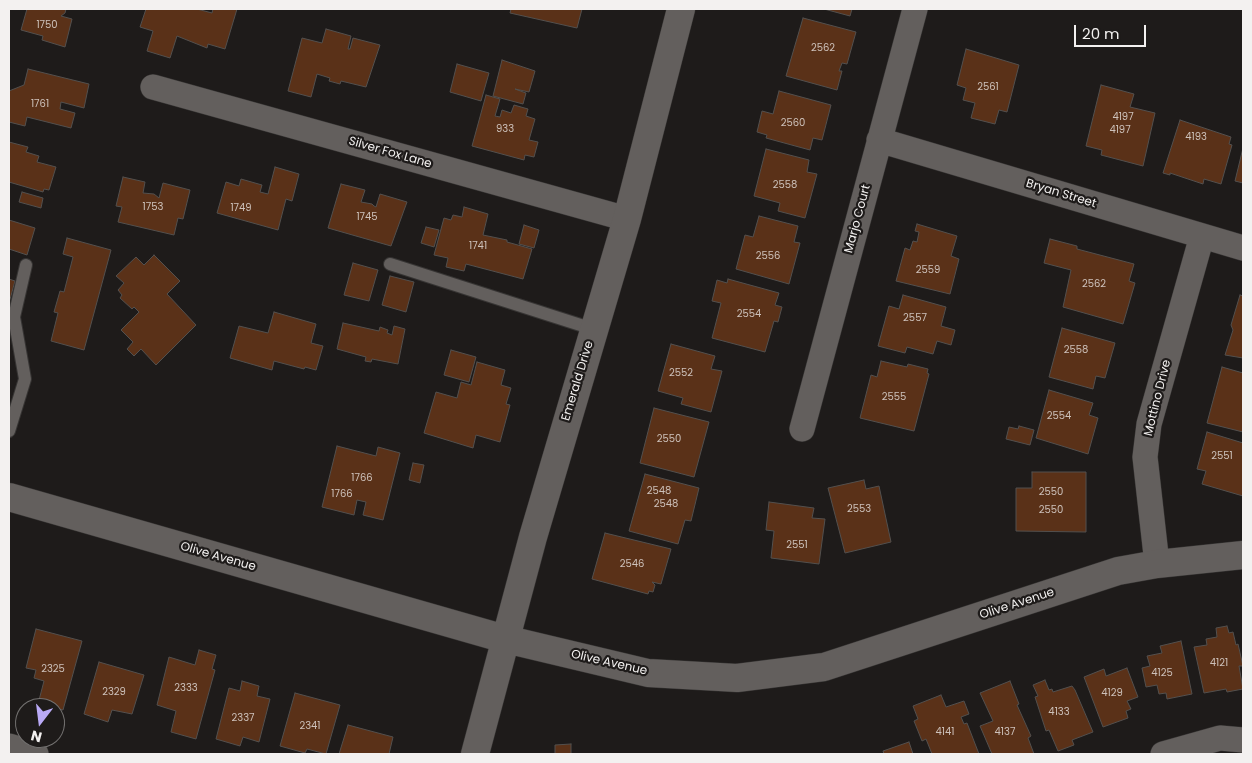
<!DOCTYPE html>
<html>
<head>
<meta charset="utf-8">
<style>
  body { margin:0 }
  #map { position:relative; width:1252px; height:763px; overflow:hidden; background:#1e1b1a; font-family:Poppins,sans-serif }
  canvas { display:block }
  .frame { position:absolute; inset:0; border:10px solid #f3f1f0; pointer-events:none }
  .north { position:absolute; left:15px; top:698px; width:50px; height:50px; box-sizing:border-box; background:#1e1b1a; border:1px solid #737170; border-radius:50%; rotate:195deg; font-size:14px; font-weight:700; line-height:20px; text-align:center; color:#f3f1f0 }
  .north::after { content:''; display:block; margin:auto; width:18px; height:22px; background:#baaaf6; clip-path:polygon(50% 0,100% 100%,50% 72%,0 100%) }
  .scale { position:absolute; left:1074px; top:25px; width:72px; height:22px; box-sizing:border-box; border:2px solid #f3f1f0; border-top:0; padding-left:6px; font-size:15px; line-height:18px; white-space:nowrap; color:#f3f1f0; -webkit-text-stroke:4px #1e1b1a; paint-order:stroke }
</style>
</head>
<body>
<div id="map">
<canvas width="1252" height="763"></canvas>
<div class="frame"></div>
<div class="north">N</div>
<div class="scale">20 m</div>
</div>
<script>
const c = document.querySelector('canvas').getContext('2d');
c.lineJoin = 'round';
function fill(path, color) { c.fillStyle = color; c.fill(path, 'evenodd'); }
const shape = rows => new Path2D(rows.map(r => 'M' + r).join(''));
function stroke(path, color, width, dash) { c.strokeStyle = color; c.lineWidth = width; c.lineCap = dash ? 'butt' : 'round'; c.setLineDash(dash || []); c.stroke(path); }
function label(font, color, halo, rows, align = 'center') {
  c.font = font + ' Poppins,sans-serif'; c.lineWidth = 4.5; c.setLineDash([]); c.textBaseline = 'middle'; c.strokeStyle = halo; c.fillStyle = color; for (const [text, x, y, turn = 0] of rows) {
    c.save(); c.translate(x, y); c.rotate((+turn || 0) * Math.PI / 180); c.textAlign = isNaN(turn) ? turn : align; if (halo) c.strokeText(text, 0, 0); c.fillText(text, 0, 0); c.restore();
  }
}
const building = shape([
  [27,9,66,9,65,13,61,16,72,19,65,47,42,40,43,36,21,30,27,9],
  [146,9,197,9,212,13,213,9,237,9,225,49,208,44,207,48,177,36,170,58,147,51,153,31,140,27,146,9],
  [511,9,582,9,577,28,510,13,511,9],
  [824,9,852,9,850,16,824,9],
  [803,18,856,32,847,64,842,63,839,71,842,71,837,90,786,76,803,18],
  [326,29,351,36,348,49,350,49,353,38,380,45,366,87,341,81,340,84,329,81,330,78,317,74,311,97,288,91,302,38,322,43,326,29],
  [966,49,1019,65,1007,112,999,110,995,124,971,118,975,103,963,100,966,88,957,85,966,49],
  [502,60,535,71,529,92,515,89,526,93,523,104,493,96,502,60],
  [457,64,489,73,481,101,450,92,457,64],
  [28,69,89,84,84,108,61,102,60,109,75,113,71,128,27,117,25,126,9,122,9,91,24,85,28,69],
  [1101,85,1134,94,1130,107,1155,113,1143,166,1101,155,1102,150,1086,146,1101,85],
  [779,91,831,105,822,140,813,138,810,150,766,138,767,135,757,132,762,111,773,114,779,91],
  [486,95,500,99,495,116,500,117,502,110,511,113,514,105,528,109,526,116,535,119,529,140,538,142,534,157,525,155,524,160,472,146,486,95],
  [1180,120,1231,137,1229,144,1232,145,1221,184,1204,179,1203,184,1170,173,1170,175,1163,173,1180,120],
  [9,142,28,147,26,152,39,156,37,162,56,167,49,190,44,189,43,192,9,182,9,142],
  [1243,148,1243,183,1235,181,1243,148],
  [766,149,809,160,807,172,817,174,805,218,778,211,780,203,754,196,766,149],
  [275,167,299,174,292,201,286,199,278,230,217,213,226,182,239,186,241,179,262,185,260,192,268,194,275,167],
  [123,177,145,182,143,193,154,194,159,198,163,183,190,190,183,219,178,218,174,235,118,222,122,207,116,206,123,177],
  [341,184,365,190,361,202,372,204,374,206,376,207,380,194,407,202,391,246,328,228,341,184],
  [22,192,43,198,41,208,19,202,22,192],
  [464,207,488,214,483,235,507,240,507,242,532,249,523,279,466,264,464,271,446,267,448,258,434,255,444,218,451,220,453,215,462,217,464,207],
  [759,216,798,226,794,242,800,243,789,284,736,269,745,235,753,237,759,216],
  [9,220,35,228,27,255,9,249,9,220],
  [917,224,957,236,951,256,959,259,950,294,896,281,905,248,910,250,913,241,917,242,919,232,915,231,917,224],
  [524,225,539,230,534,248,519,244,524,225],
  [426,227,439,230,434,247,421,243,426,227],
  [67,238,111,250,84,350,51,341,58,313,54,312,60,291,64,292,73,257,63,254,67,238],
  [1050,239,1077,246,1077,249,1134,264,1129,281,1135,283,1123,324,1063,307,1071,270,1044,263,1050,239],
  [154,255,180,281,167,294,196,325,156,365,141,349,134,356,127,349,133,342,121,330,139,312,134,307,132,309,120,298,122,295,118,290,124,283,116,276,136,257,144,265,154,255],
  [353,263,378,270,369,301,344,295,353,263],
  [390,276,414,282,406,312,382,305,390,276],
  [9,279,15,281,9,303,9,279],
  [728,279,779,293,775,305,782,307,778,322,774,321,765,352,712,338,721,303,712,301,717,280,727,283,728,279],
  [903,295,946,307,941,326,955,330,951,345,937,341,933,354,907,347,905,353,878,346,889,306,899,309,903,295],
  [1240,295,1243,296,1243,358,1225,355,1233,330,1231,325,1240,295],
  [274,312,316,324,311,343,323,346,316,370,305,367,304,369,274,361,272,370,230,358,239,326,268,333,274,312],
  [343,323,379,331,380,327,388,330,387,333,392,335,394,326,405,329,398,364,372,359,371,362,365,361,366,357,337,349,343,323],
  [1062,328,1115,343,1105,378,1096,376,1093,389,1049,377,1062,328],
  [671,344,715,356,711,369,722,371,711,412,681,404,683,398,658,391,671,344],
  [451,350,476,357,469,382,444,375,451,350],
  [881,361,907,367,908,364,928,369,927,373,929,374,914,431,860,418,871,375,877,377,881,361],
  [477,362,505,370,501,385,511,388,506,404,510,405,500,442,476,435,473,448,424,433,436,392,457,398,461,382,471,385,477,362],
  [1222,367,1243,373,1243,432,1207,423,1222,367],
  [1049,390,1093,403,1089,415,1098,418,1088,454,1036,438,1049,390],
  [654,408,709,422,694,477,640,463,654,408],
  [1019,426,1034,430,1030,445,1006,439,1009,427,1018,429,1019,426],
  [1207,432,1243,443,1243,496,1202,484,1206,471,1197,469,1207,432],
  [337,446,376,456,378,447,400,453,383,520,363,515,366,502,357,500,354,515,322,507,337,446],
  [413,463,424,465,420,483,409,480,413,463],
  [1032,472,1086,472,1086,532,1016,531,1016,488,1032,488,1032,472],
  [645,474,699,488,691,521,685,520,678,544,629,531,645,474],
  [864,480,866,489,879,486,891,542,845,553,828,488,864,480],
  [769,502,814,508,812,518,825,519,819,564,771,558,774,531,766,530,769,502],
  [605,533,671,549,661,584,652,582,655,585,653,592,649,591,648,594,592,579,605,533],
  [1227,626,1229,633,1233,632,1236,645,1238,644,1243,666,1239,666,1243,689,1227,692,1226,689,1204,693,1194,647,1207,645,1206,639,1217,637,1216,628,1227,626],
  [36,629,82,641,63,710,38,704,44,681,34,678,36,670,26,668,36,629],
  [1181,641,1192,694,1167,699,1166,693,1159,694,1157,685,1146,687,1142,668,1150,666,1147,656,1162,653,1160,646,1181,641],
  [199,650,216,655,212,669,215,670,196,739,171,732,176,711,157,705,169,657,195,665,199,650],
  [99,662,144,675,132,714,112,710,108,722,84,714,99,662],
  [1127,668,1138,697,1127,701,1131,709,1126,711,1128,718,1103,727,1084,677,1104,669,1106,676,1127,668],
  [1045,680,1049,690,1052,689,1053,692,1072,686,1075,690,1093,732,1072,740,1074,745,1058,751,1049,730,1046,731,1035,697,1038,696,1033,685,1045,680],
  [242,681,259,686,257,696,270,699,259,742,243,737,240,746,216,739,229,688,240,691,242,681],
  [1010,681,1019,704,1017,705,1031,736,1028,738,1034,754,992,754,980,726,993,721,980,693,1010,681],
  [295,693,340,705,326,754,307,749,305,753,280,746,295,693],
  [941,695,946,707,964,701,969,714,961,717,964,724,967,723,979,754,932,754,926,739,922,741,914,721,918,719,913,706,941,695],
  [348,725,393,737,389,754,339,754,348,725],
  [909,742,913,754,916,754,884,754,883,751,909,742],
  [571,744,571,754,555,754,555,745,571,744]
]);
fill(building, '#5a3118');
stroke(building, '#53504e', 1);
const lane = shape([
  [390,264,593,329],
  [9,431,25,379,14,317,26,265]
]);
const street = shape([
  [153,87,627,219],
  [879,140,1243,248],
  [802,429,915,9],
  [1157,564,1145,457,1149,424,1202,236],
  [9,746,36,754],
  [1163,754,1220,738,1243,740]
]);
const secondary = shape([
  [9,497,505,639,648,673,737,678,824,667,1118,571,1157,564,1243,555],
  [475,754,533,537,627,219,681,9]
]);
stroke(lane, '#373534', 14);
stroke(street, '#373534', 26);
stroke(secondary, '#373534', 29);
stroke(lane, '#635f5d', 12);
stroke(street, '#635f5d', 25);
stroke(secondary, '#635f5d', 28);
label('10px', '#cdc1ba', null, [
  ["1750",47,25],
  ["2562",823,48],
  ["2561",988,87],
  ["1761",40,104],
  ["4197",1123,117],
  ["2560",793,123],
  ["933",505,129],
  ["4197",1120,130],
  ["4193",1196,137],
  ["2558",785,185],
  ["1753",153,207],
  ["1749",241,208],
  ["1745",367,217],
  ["1741",478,246],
  ["2556",768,256],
  ["2559",928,270],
  ["2562",1094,284],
  ["2554",749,314],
  ["2557",915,318],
  ["2558",1076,350],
  ["2552",681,373],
  ["2555",894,397],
  ["2554",1059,416],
  ["2550",669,439],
  ["2551",1222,456],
  ["1766",362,478],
  ["2548",659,491],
  ["2550",1051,492],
  ["1766",342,494],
  ["2548",666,504],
  ["2553",859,509],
  ["2550",1051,510],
  ["2551",797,545],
  ["2546",632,564],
  ["4121",1219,663],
  ["2325",53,669],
  ["4125",1162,673],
  ["2333",186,688],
  ["2329",114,692],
  ["4129",1112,693],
  ["4133",1059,712],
  ["2337",243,718],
  ["2341",310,726],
  ["4141",945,732],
  ["4137",1005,732]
]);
label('12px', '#f3f1f0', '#1e1b1a', [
  ["Silver Fox Lane",390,153,16],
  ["Bryan Street",1061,194,17],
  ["Marjo Court",858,219,-75],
  ["Emerald Drive",578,381,-73],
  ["Mottino Drive",1158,398,-76],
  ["Olive Avenue",218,557,16],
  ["Olive Avenue",1017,604,-18],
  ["Olive Avenue",609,663,13]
]);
</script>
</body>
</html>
